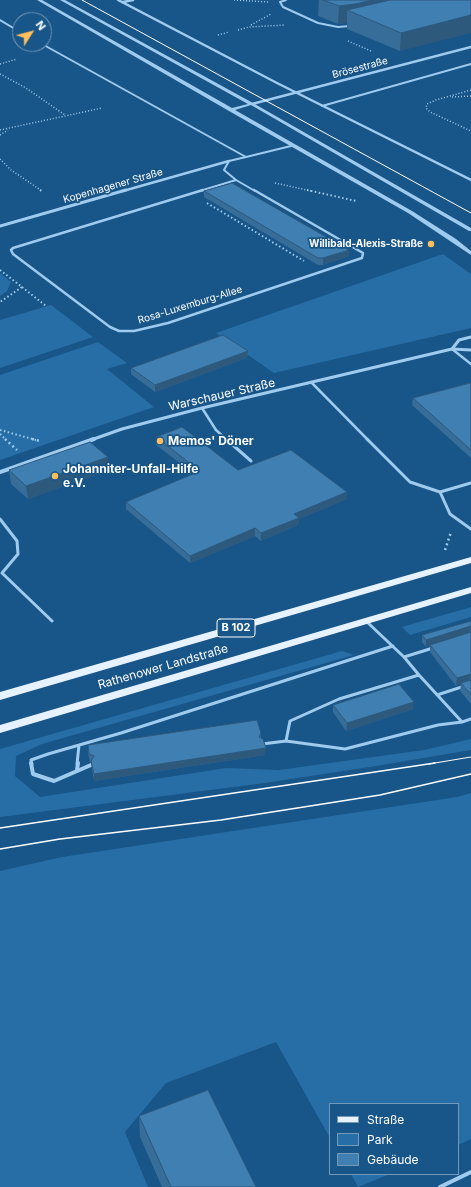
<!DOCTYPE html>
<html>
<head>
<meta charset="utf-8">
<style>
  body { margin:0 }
  #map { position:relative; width:471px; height:1187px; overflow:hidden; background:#185588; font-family:Inter,sans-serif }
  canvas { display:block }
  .legend { position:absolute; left:329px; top:1103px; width:130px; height:72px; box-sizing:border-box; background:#185588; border:1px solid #7499b8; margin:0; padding:5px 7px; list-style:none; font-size:12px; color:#fff }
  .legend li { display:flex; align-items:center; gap:8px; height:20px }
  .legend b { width:20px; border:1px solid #7499b8 }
  .north { position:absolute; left:12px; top:12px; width:40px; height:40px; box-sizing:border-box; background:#185588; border:1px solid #7499b8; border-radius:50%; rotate:54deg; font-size:11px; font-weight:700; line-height:16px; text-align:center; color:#fff }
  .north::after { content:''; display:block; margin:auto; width:14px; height:18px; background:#ffbe5c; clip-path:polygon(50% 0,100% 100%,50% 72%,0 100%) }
</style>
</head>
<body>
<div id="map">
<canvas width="471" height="1187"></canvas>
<ul class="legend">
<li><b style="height:5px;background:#e6f2ff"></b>Straße</li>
<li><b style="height:11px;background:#276ea6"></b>Park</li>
<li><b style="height:11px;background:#407fb2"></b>Gebäude</li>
</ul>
<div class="north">N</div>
</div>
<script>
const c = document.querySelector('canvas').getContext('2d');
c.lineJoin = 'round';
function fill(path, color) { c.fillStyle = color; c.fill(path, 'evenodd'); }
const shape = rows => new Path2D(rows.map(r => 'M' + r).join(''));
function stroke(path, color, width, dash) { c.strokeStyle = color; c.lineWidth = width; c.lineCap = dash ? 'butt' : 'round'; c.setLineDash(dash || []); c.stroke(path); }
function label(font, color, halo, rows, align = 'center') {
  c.font = font + ' Inter,sans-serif'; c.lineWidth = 3.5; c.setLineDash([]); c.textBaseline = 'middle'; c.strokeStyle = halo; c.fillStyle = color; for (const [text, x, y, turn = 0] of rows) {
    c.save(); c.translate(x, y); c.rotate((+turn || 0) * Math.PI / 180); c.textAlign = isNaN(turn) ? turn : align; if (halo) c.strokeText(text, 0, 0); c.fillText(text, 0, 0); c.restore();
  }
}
fill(shape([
  [443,254,471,274,471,328,274,373,216,333],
  [0,273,11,282,7,291,0,296],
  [51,305,93,337,0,368,0,320],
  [98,342,127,363,107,369,154,407,0,460,0,375],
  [471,607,471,617,410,635,402,627],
  [342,651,354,655,42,744,16,756,15,776,40,797,226,768,279,770,424,750,471,739,471,750,376,766,265,783,0,817,0,749],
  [471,793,471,1139,458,1145,458,1104,330,1104,330,1138,276,1042,166,1083,125,1132,148,1187,0,1187,0,871,62,857,457,797],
  [351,1174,390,1174,358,1187]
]), '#276ea6');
stroke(shape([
  [234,0,268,2],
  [251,25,271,14],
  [238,30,249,27,285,25],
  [218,35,229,32],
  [348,41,371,51],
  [0,64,17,59],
  [0,74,26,88,65,115],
  [471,90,436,100,427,104,426,108,430,112,471,131],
  [452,97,471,96],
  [0,130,102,108],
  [0,135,8,130],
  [0,159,11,170,42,191],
  [275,183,311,191]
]), '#9fcbee', 1.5, [1, 2]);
stroke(shape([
  [40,190,43,192],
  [307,190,356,201],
  [207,203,304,261],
  [0,270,22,287,0,302],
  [22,287,46,306],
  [0,430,36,440],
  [0,434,6,440]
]), '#9fcbee', 2, [1.5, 2.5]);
stroke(shape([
  [5,439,17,450],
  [32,439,40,441],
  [445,550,451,532]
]), '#9fcbee', 2.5, [2, 3]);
stroke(shape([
  [286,0,280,2,283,7,318,23,338,27,350,26],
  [0,20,20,32],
  [42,44,246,157,229,161,224,170,236,180],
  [322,106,471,64],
  [246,157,291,146],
  [236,180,255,191],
  [200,191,236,180]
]), '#9fcbee', 2);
stroke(shape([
  [203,190,13,248,11,250,13,254,110,327,119,331,134,331,168,323,362,258,363,253,254,190],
  [452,349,471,364],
  [312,383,368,440],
  [202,408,216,430,227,440]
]), '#9fcbee', 2.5);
stroke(shape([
  [226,439,251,461],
  [367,439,410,482,440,492,471,483],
  [440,492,450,514,471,529],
  [0,519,17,541,18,554,2,573,52,621],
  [366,621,404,657,433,648],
  [419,675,462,722],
  [437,695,471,684],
  [286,741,290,721,339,699,419,675,404,657],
  [262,744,286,741,345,749,438,725,462,722,471,719],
  [32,764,31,760,48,754,121,733,393,646],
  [77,764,79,745]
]), '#9fcbee', 3);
stroke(shape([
  [31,763,33,774,54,781,91,765],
  [77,770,78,763],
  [440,1187,471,1172]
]), '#9fcbee', 4);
stroke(shape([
  [118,0,277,83,471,180],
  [123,2,133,0],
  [252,104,471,47],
  [123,191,229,161]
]), '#9fcbee', 2.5);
stroke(shape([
  [0,226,126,190],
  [452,349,459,340,471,337],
  [91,440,122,429,202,408,452,349,471,350]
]), '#9fcbee', 3);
stroke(shape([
  [0,472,94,439]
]), '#9fcbee', 4);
fill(shape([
  [37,0,42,0,232,108,248,104,60,0,65,0,253,103,471,228,471,231,469,231,251,105,235,110,412,211,456,239,471,251,471,255,408,213,229,111,37,0]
]), '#9fcbee');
fill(shape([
  [471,557,471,563,0,700,0,692,471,557],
  [471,587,471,593,0,733,0,725,471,587]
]), '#e6f2ff');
stroke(shape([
  [82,0,471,213],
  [429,764,471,757]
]), '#fff', 1);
stroke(shape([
  [0,828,435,763],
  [0,849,60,839,221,820,380,795,471,774]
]), '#fff', 1.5);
fill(shape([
  [319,0,471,0,400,51,347,29,347,23,338,24,318,16],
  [204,191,349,250,349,256,323,265,318,265,204,197],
  [248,351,247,358,155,392,131,374,131,368],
  [471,384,471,458,412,405,413,398],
  [156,437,238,470,347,492,347,499,299,519,298,525,261,541,255,536,190,563,126,509,126,502,194,474,156,445],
  [9,470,109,470,28,499,11,484],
  [471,621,471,704,460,691,461,684,456,686,430,652,430,646,426,647,422,642,422,635],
  [333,705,413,709,346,731,333,712],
  [261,733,261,738,265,755,94,781,92,769,91,762,90,762,88,753,88,745],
  [139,1116,256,1187,162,1187,140,1137]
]), '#376d99');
fill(shape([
  [373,0,444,0,347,10,347,23,338,24,339,6],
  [471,15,471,33,400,51,401,33],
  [349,250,349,256,323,265,323,258],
  [248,351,247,358,155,392,155,385],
  [108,457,109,470,28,499,26,486],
  [347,492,347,499,299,519,298,525,261,541,261,533,294,514],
  [255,528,255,536,190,563,190,556],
  [471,626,470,633,430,645,430,646,426,647,426,640],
  [471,674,470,681,461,683,461,684,456,686,457,678],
  [414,702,413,709,346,731,347,723],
  [266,748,265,755,94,781,94,774]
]), '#2d597d');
const building = shape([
  [323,0,373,0,355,4,339,6,323,0],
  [390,0,471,0,471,15,401,33,347,10,390,0],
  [232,183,349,250,323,258,318,258,204,191,232,183],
  [223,335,248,351,155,385,131,368,223,335],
  [470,383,471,384,471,450,413,398,470,383],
  [182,427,238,470,291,450,347,492,294,514,299,518,261,533,255,528,190,556,126,502,200,471,156,437,182,427],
  [90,442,108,457,26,486,9,470,90,442],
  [471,621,471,626,426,640,422,635,471,621],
  [471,632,471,674,457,678,430,645,471,632],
  [471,680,471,695,461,683,471,680],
  [399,684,414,702,347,723,333,705,399,684],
  [257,720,261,733,259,737,263,739,266,748,94,774,91,761,94,756,89,754,88,745,257,720],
  [208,1090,256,1187,171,1187,139,1116,208,1090]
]);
fill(building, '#407fb2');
stroke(building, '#2d597d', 1);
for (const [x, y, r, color] of [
  [431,244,4,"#ffbe5c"],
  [160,441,4,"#ffbe5c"],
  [55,476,4,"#ffbe5c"]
]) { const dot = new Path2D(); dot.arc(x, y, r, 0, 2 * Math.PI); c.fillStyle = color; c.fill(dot); stroke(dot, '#185588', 1.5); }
label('10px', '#fff', '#185588', [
  ["Brösestraße",360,68,-15],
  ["Kopenhagener Straße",113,186,-16],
  ["Rosa-Luxemburg-Allee",190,305,-17]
]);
label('bold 10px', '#fff', '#185588', [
  ["Willibald-Alexis-Straße",423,244]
], 'right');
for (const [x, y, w] of [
  [236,628,38]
]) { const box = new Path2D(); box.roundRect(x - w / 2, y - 9, w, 18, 3); c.fillStyle = '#185588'; c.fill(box); stroke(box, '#fff', 1); }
label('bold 11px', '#fff', null, [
  ["B 102",236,628]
]);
label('12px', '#fff', '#185588', [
  ["Warschauer Straße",222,395,-13],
  ["Rathenower Landstraße",163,667,-16]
]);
label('bold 12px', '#fff', '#185588', [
  ["Memos' Döner",168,441],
  ["Johanniter-Unfall-Hilfe",63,469],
  ["e.V.",63,483]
], 'left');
</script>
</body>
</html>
